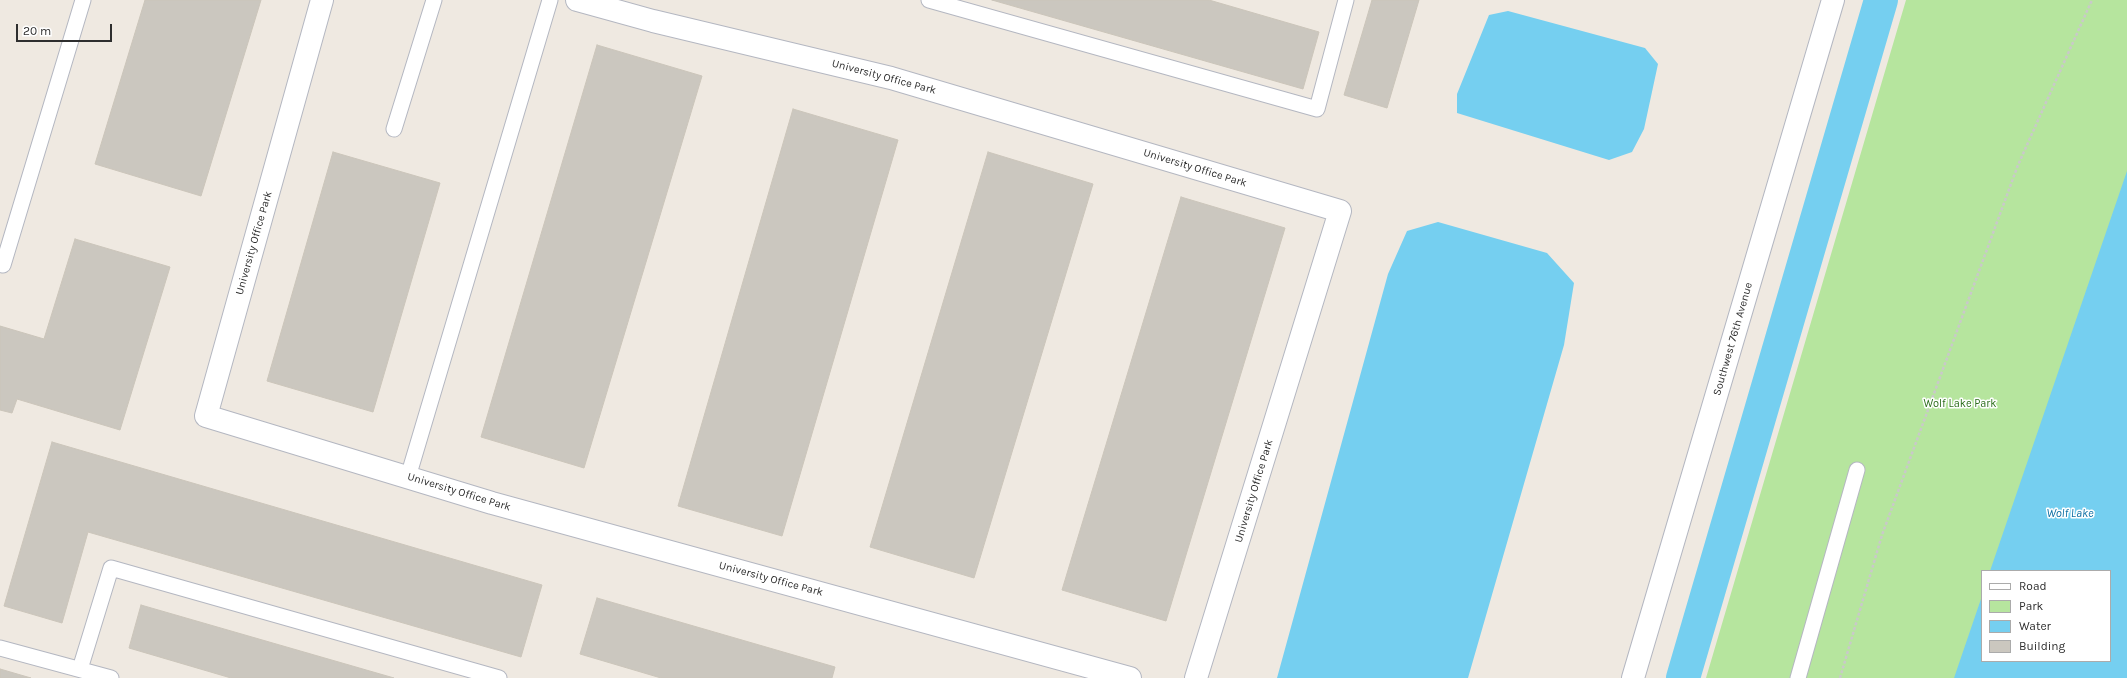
<!DOCTYPE html>
<html>
<head>
<meta charset="utf-8">
<style>
  body { margin:0 }
  #map { position:relative; width:2127px; height:678px; overflow:hidden; background:#efe9e1; font-family:Karla,sans-serif }
  canvas { display:block }
  .legend { position:absolute; left:1981px; top:570px; width:130px; height:92px; box-sizing:border-box; background:#fff; border:1px solid #ababab; margin:0; padding:5px 7px; list-style:none; font-size:12px; color:#2e2e2e }
  .legend li { display:flex; align-items:center; gap:8px; height:20px }
  .legend b { width:20px; border:1px solid #ababab }
  .scale { position:absolute; left:16px; top:24px; width:96px; height:18px; box-sizing:border-box; border:2px solid #2e2e2e; border-top:0; padding-left:5px; font-size:12px; line-height:14px; white-space:nowrap; color:#2e2e2e; -webkit-text-stroke:3px #fff; paint-order:stroke }
</style>
</head>
<body>
<div id="map">
<canvas width="2127" height="678"></canvas>
<ul class="legend">
<li><b style="height:5px;background:#fff"></b>Road</li>
<li><b style="height:11px;background:#b6e59e"></b>Park</li>
<li><b style="height:11px;background:#75cff0"></b>Water</li>
<li><b style="height:11px;background:#cbc7bf"></b>Building</li>
</ul>
<div class="scale">20 m</div>
</div>
<script>
const c = document.querySelector('canvas').getContext('2d');
c.lineJoin = 'round';
function fill(path, color) { c.fillStyle = color; c.fill(path, 'evenodd'); }
const shape = rows => new Path2D(rows.map(r => 'M' + r).join(''));
function stroke(path, color, width, dash) { c.strokeStyle = color; c.lineWidth = width; c.lineCap = dash ? 'butt' : 'round'; c.setLineDash(dash || []); c.stroke(path); }
function label(font, color, halo, rows, align = 'center') {
  c.font = font + ' Karla,sans-serif'; c.lineWidth = 3; c.setLineDash([]); c.textBaseline = 'middle'; c.strokeStyle = halo; c.fillStyle = color; for (const [text, x, y, turn = 0] of rows) {
    c.save(); c.translate(x, y); c.rotate((+turn || 0) * Math.PI / 180); c.textAlign = isNaN(turn) ? turn : align; if (halo) c.strokeText(text, 0, 0); c.fillText(text, 0, 0); c.restore();
  }
}
fill(shape([
  [1906,0,2127,0,2127,678,1706,678],
  [1982,571,2110,571,2110,661,1982,661]
]), '#b6e59e');
fill(shape([
  [1508,11,1645,48,1658,64,1644,129,1632,152,1609,160,1457,113,1457,94,1489,15],
  [2127,171,2127,678,1954,678,1982,596,1982,661,2110,661,2110,571,1990,571],
  [1438,222,1547,253,1574,283,1564,345,1468,678,1277,678,1388,274,1407,231]
]), '#75cff0');
stroke(shape([
  [1683,678,1881,0]
]), '#75cff0', 34);
const building = shape([
  [145,0,261,0,201,196,95,164,145,0],
  [992,0,1209,0,1319,32,1303,89,992,0],
  [1372,0,1419,0,1387,108,1344,95,1372,0],
  [597,45,702,76,584,468,481,437,597,45],
  [793,109,898,140,782,536,678,506,793,109],
  [333,152,440,183,373,412,267,381,333,152],
  [988,152,1093,184,974,578,870,547,988,152],
  [1181,197,1285,228,1166,621,1062,590,1181,197],
  [75,239,170,267,120,430,17,399,12,413,0,410,0,326,44,339,75,239],
  [52,442,542,585,521,657,88,532,62,623,4,606,52,442],
  [597,598,835,667,832,678,661,678,580,654,597,598],
  [141,605,394,678,231,678,129,648,141,605],
  [0,669,31,678,0,678,0,669]
]);
fill(building, '#cbc7bf');
stroke(building, '#cbc5ba', 1);
const service = shape([
  [929,0,1317,109,1346,0],
  [394,129,434,0],
  [3,265,83,0],
  [408,477,550,0],
  [0,648,111,678],
  [80,669,111,568,499,678],
  [1798,678,1857,470]
]);
const minor = shape([
  [322,0,206,416,492,503,1130,678],
  [577,0,653,21,891,78,1340,211,1196,678]
]);
const tertiary = shape([
  [1633,678,1833,0]
]);
stroke(service, '#b4b7c1', 17);
stroke(minor, '#b4b7c1', 24);
stroke(tertiary, '#b4b7c1', 24);
stroke(shape([
  [1840,678,1882,535,2018,165,2092,0]
]), '#c9c9c9', 2.5, [3, 2]);
stroke(service, '#fff', 15);
stroke(minor, '#fff', 22);
stroke(tertiary, '#fff', 22);
label('11px', '#2e2e2e', '#fff', [
  ["University Office Park",884,77,15],
  ["University Office Park",1195,168,17],
  ["University Office Park",254,243,-74],
  ["Southwest 76th Avenue",1733,339,-74],
  ["University Office Park",1254,491,-73],
  ["University Office Park",459,492,17],
  ["University Office Park",771,579,15]
]);
label('11px', '#2c6e1b', '#fff', [
  ["Wolf Lake Park",1960,404]
]);
label('italic 12px', '#0d6fa3', '#fff', [
  ["Wolf Lake",2070,514]
]);
</script>
</body>
</html>
